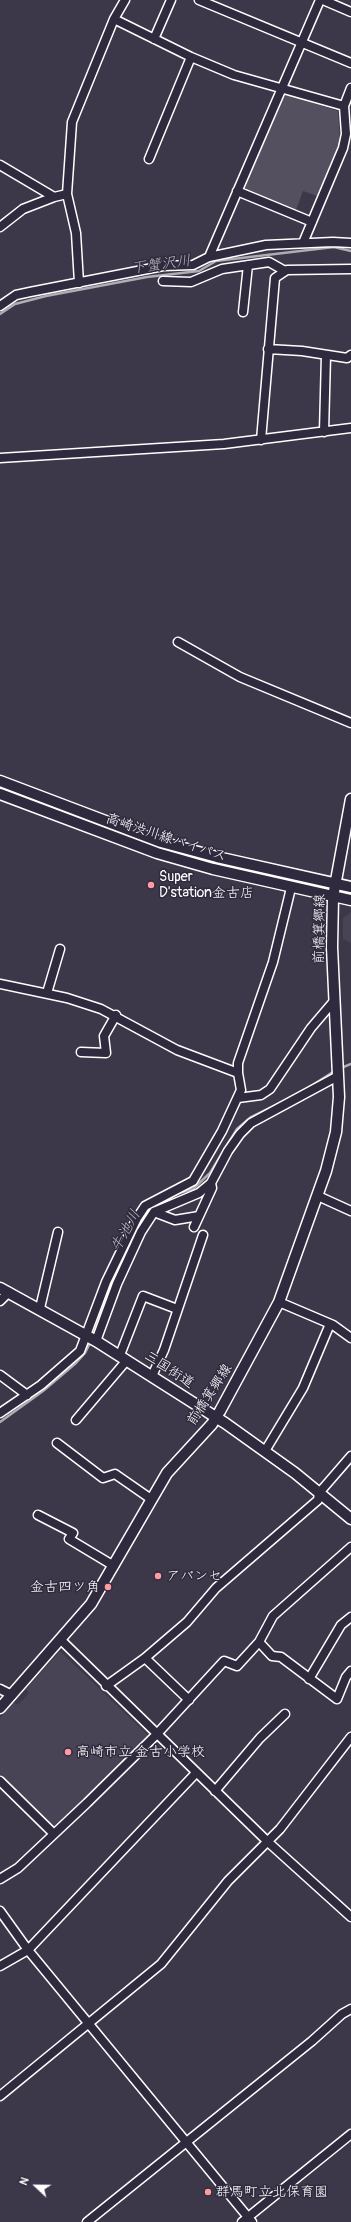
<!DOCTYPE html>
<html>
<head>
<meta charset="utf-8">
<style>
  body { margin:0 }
  #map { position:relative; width:351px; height:2222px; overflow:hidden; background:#3c3749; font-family:Pangolin,sans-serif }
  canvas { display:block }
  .north { position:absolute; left:16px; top:2166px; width:40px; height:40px; -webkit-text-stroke:3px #2f2a3d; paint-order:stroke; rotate:292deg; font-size:11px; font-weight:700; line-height:16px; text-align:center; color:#fff }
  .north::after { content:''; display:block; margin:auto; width:14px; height:18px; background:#fff; clip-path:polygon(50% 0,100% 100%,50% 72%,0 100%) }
</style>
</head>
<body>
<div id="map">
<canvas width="351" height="2222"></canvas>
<div class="north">N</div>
</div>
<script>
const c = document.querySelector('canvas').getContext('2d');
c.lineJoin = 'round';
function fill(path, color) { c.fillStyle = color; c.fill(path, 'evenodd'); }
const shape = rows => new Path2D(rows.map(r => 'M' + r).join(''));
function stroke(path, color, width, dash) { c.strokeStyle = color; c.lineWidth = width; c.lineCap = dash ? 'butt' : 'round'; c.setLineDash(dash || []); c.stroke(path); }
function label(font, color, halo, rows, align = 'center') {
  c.font = font + ' Pangolin,"Klee One",sans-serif'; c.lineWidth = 3; c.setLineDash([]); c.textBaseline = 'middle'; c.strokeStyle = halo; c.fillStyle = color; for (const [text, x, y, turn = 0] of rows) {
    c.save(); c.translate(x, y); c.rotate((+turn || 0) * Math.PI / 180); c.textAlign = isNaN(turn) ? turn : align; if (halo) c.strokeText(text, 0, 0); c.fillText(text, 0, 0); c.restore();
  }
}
fill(shape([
  [351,912,351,943,343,939,343,918],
  [60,1651,151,1738,53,1831,0,1779,0,1718,14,1702,18,1705,29,1693,26,1689]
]), '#494455');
fill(shape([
  [288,95,338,111,340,142,317,196,303,191,296,210,247,190,245,186,284,97]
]), '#555060');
stroke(shape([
  [0,314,15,304,46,296,147,277,199,271,216,261,334,247,351,251],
  [341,1068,351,1064],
  [305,1090,336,1070],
  [176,1194,193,1189,210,1173,237,1129,251,1117,292,1097],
  [93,1336,113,1279,136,1229,151,1208,156,1205],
  [0,1422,43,1391,76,1363,85,1353,91,1341]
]), '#afadb4', 2.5);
const minor = shape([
  [199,0,351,63],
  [323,0,351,12],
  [114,19,191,57,234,75,344,106],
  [154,39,171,0],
  [149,159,191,57],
  [0,165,54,197],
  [237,191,312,222],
  [67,194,72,122,114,19,125,0],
  [0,227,23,209,54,197,67,194,76,233,79,283],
  [303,243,343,148,346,134,344,106,351,88],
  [209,257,320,0],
  [163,281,191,282,222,269,269,262,285,271],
  [0,306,16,295,30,292,163,266,193,265,209,257,266,245,333,242,351,243],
  [243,312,248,265],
  [268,349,302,351,347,358,351,355],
  [324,432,326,355],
  [261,440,275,278,287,270,351,269],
  [0,458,224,444,351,428],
  [178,642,240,677,351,723],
  [0,984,67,998,101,1009,177,1050,238,1073,241,1090,222,1131,193,1181,145,1206,137,1218,106,1282,80,1351,41,1385,0,1413],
  [47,993,60,949],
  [81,1052,106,1053,104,1036,116,1015],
  [238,1073,238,1063,273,962,291,888],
  [238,1098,261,1095,270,1089,311,1028,334,1001],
  [318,1196,351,1211],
  [154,1212,175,1220,199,1216],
  [194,1227,212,1188,211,1183],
  [0,1301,9,1292],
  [279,1302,333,1325,351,1338],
  [40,1308,58,1232],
  [96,1341,117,1284,141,1232,154,1212,199,1193,211,1183,228,1151,240,1134,251,1123,338,1076],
  [120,1355,143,1296,177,1309],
  [0,1375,27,1395],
  [152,1376,164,1350,203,1235],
  [76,1420,127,1360],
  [57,1443,103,1478,115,1474,151,1499],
  [265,1451,303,1388,330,1324],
  [38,1515,73,1533,69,1539,114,1566],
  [61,1640,268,1842,351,1917],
  [259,1642,272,1656,281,1657,337,1699,346,1677,351,1671],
  [145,1658,189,1700],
  [309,1679,341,1625,351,1617],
  [106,1686,145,1658,187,1622,216,1588,318,1500,319,1493,351,1456],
  [0,1689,12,1695],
  [0,1781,53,1833],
  [215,1791,260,1738,285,1714],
  [0,1879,18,1868,87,1803,156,1735,224,1661,237,1666,259,1642,273,1616,351,1547],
  [0,1911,28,1950,252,2222],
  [0,1966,28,1950,196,1773],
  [0,2096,161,1964,228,1881,280,1829,351,1737],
  [87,2222,312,2041,342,2014,351,2009],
  [242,2222,351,2134]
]);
const major = shape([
  [0,781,161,842,217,857,351,887],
  [0,794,157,853,213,869,351,900],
  [0,1288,96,1341,225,1423,295,1473,351,1519],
  [0,1708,91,1604,167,1473,212,1424,220,1411,279,1302,326,1171,336,1132,339,1097,332,947,333,897,351,799]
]);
stroke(minor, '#fff', 11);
stroke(major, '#fff', 13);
stroke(minor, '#2f2a3d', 8);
stroke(major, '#2f2a3d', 10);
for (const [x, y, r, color] of [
  [151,885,4,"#ff9aa2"],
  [158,1576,4,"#ff9aa2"],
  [108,1587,4,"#ff9aa2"],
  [68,1752,4,"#ff9aa2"],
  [208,2192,4,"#ff9aa2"]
]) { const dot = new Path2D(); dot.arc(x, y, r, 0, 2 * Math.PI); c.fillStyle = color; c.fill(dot); stroke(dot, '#2f2a3d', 1.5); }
label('14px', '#fff', '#2f2a3d', [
  ["高崎渋川線バイパス",166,838,18],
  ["前橋箕郷線",320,929,-89],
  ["三国街道",169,1370,33],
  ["前橋箕郷線",210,1395,-57]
]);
label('14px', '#fff', '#2f2a3d', [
  ["Super",159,877],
  ["D'station金古店",159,893],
  ["アバンセ",166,1576],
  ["金古四ツ角",100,1587,"right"],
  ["高崎市立 金古小学校",76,1752],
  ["群馬町立北保育園",216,2192]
], 'left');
label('italic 15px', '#b5b4ba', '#2f2a3d', [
  ["下蟹沢川",161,265,-8],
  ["牛池川",126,1231,-61]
]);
</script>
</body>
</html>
